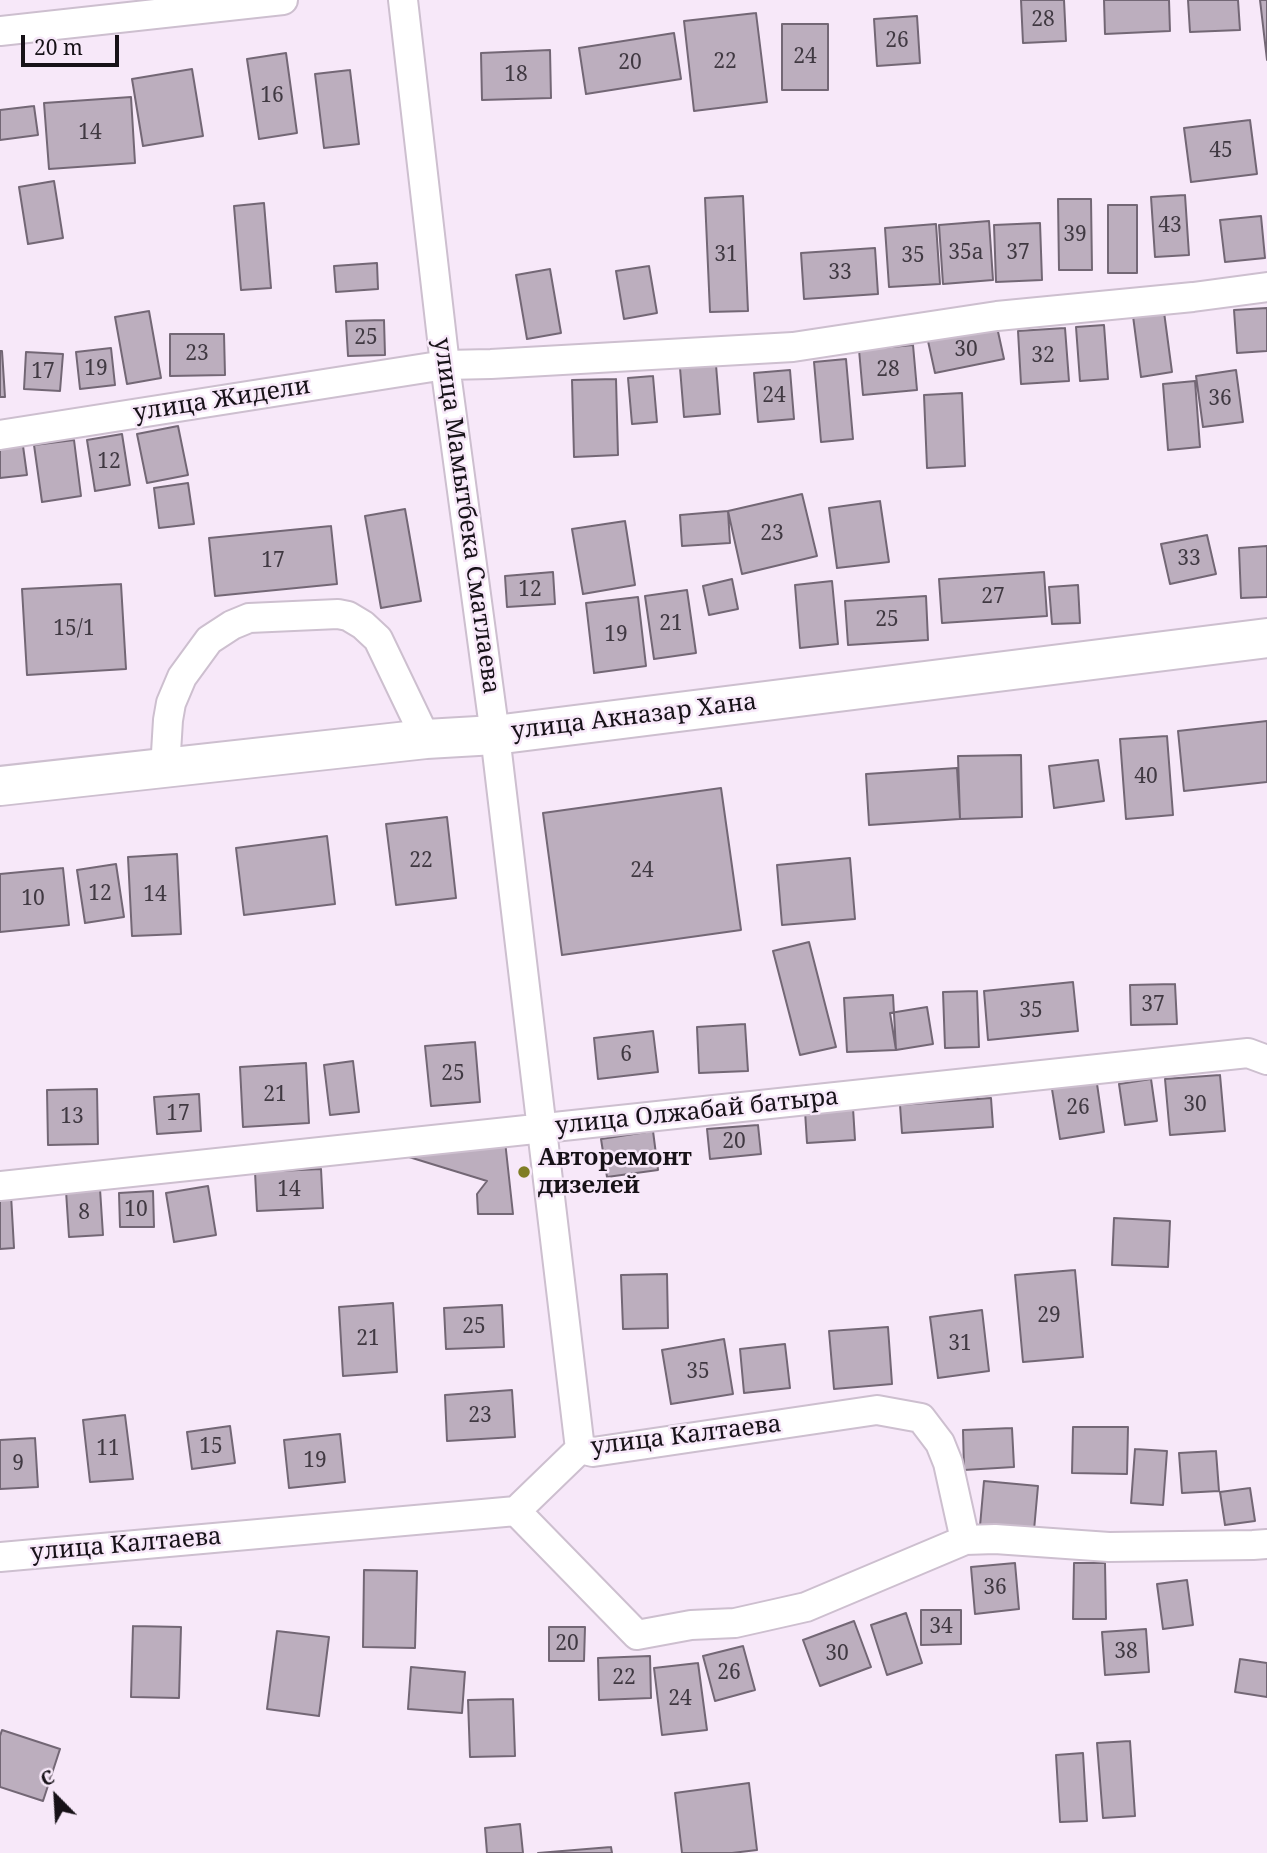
<!DOCTYPE html>
<html>
<head>
<meta charset="utf-8">
<style>
  body { margin:0 }
  #map { position:relative; width:1267px; height:1853px; overflow:hidden; background:#f7e8f9; font-family:"Noto Serif",serif }
  canvas { display:block }
  .north { position:absolute; left:21px; top:1762px; width:70px; height:70px; -webkit-text-stroke:5px #f7e8f9; paint-order:stroke; rotate:336deg; font-size:19px; font-weight:700; line-height:28px; text-align:center; color:#171218 }
  .north::after { content:''; display:block; margin:auto; width:24px; height:32px; background:#171218; clip-path:polygon(50% 0,100% 100%,50% 72%,0 100%) }
  .scale { position:absolute; left:21px; top:35px; width:98px; height:32px; box-sizing:border-box; border:4px solid #171218; border-top:0; padding-left:9px; font-size:21px; line-height:24px; white-space:nowrap; color:#171218; -webkit-text-stroke:5px #f7e8f9; paint-order:stroke }
</style>
</head>
<body>
<div id="map">
<canvas width="1267" height="1853"></canvas>
<div class="north">С</div>
<div class="scale">20 m</div>
</div>
<script>
const c = document.querySelector('canvas').getContext('2d');
c.lineJoin = 'round';
function fill(path, color) { c.fillStyle = color; c.fill(path, 'evenodd'); }
const shape = rows => new Path2D(rows.map(r => 'M' + r).join(''));
function stroke(path, color, width, dash) { c.strokeStyle = color; c.lineWidth = width; c.lineCap = dash ? 'butt' : 'round'; c.setLineDash(dash || []); c.stroke(path); }
function label(font, color, halo, rows, align = 'center') {
  c.font = font + ' "Noto Serif",serif'; c.lineWidth = 5; c.setLineDash([]); c.textBaseline = 'middle'; c.strokeStyle = halo; c.fillStyle = color; for (const [text, x, y, turn = 0] of rows) {
    c.save(); c.translate(x, y); c.rotate((+turn || 0) * Math.PI / 180); c.textAlign = isNaN(turn) ? turn : align; if (halo) c.strokeText(text, 0, 0); c.fillText(text, 0, 0); c.restore();
  }
}
const building = shape([
  [1021,0,1064,0,1066,41,1023,43,1021,0],
  [1104,0,1169,0,1170,31,1105,34,1104,0],
  [1188,0,1238,0,1240,30,1190,32,1188,0],
  [1260,0,1267,0,1267,60,1260,0],
  [756,13,767,102,694,111,684,21,756,13],
  [917,16,920,63,877,66,874,19,917,16],
  [782,24,828,24,828,90,782,90,782,24],
  [674,33,681,79,586,94,579,48,674,33],
  [550,50,551,98,482,100,481,53,550,50],
  [286,53,297,133,259,139,247,59,286,53],
  [192,69,203,136,143,146,132,79,192,69],
  [350,70,359,144,324,148,315,74,350,70],
  [131,97,135,163,49,169,44,103,131,97],
  [34,106,38,135,0,140,0,110,34,106],
  [1250,120,1257,174,1191,182,1184,128,1250,120],
  [54,181,63,238,28,244,19,187,54,181],
  [1185,195,1189,255,1155,257,1151,197,1185,195],
  [743,196,748,311,710,312,705,198,743,196],
  [1058,199,1091,199,1092,270,1059,270,1058,199],
  [264,203,271,288,241,290,234,206,264,203],
  [1108,205,1137,205,1137,273,1108,273,1108,205],
  [1261,216,1265,258,1225,262,1220,220,1261,216],
  [989,221,993,280,943,284,939,225,989,221],
  [1040,223,1042,280,996,282,994,225,1040,223],
  [936,224,940,284,889,287,885,228,936,224],
  [875,248,878,294,804,299,801,253,875,248],
  [377,263,378,289,336,292,334,266,377,263],
  [649,266,657,313,624,319,616,271,649,266],
  [550,269,561,333,527,339,516,275,550,269],
  [1267,308,1267,351,1237,353,1234,310,1267,308],
  [149,311,161,378,127,384,115,317,149,311],
  [1164,312,1172,372,1141,377,1133,316,1164,312],
  [384,320,385,355,348,356,346,321,384,320],
  [1104,325,1108,379,1080,381,1076,327,1104,325],
  [997,327,1004,359,935,373,928,341,997,327],
  [1065,328,1069,381,1021,384,1018,331,1065,328],
  [170,334,224,334,225,375,170,376,170,334],
  [913,345,917,390,863,395,859,350,913,345],
  [111,348,115,385,80,389,76,352,111,348],
  [0,351,2,351,5,397,0,397,0,351],
  [26,352,63,354,60,391,24,389,26,352],
  [846,359,853,439,821,442,814,362,846,359],
  [716,365,720,414,684,417,680,368,716,365],
  [790,370,794,419,758,422,754,373,790,370],
  [1236,370,1243,422,1203,427,1196,376,1236,370],
  [653,376,657,422,632,424,628,378,653,376],
  [616,379,618,455,574,457,572,380,616,379],
  [1195,381,1200,447,1168,450,1163,384,1195,381],
  [962,393,965,466,927,468,924,395,962,393],
  [178,426,188,475,147,483,137,434,178,426],
  [122,434,130,485,95,491,87,440,122,434],
  [74,440,81,496,42,502,34,445,74,440],
  [23,446,27,475,0,478,0,449,23,446],
  [188,483,194,524,159,528,154,488,188,483],
  [802,494,817,556,742,574,728,511,802,494],
  [880,501,889,562,837,568,829,508,880,501],
  [405,509,421,601,381,608,365,516,405,509],
  [728,511,730,543,682,546,680,515,728,511],
  [625,521,635,585,583,594,572,529,625,521],
  [331,526,337,584,215,596,209,538,331,526],
  [1207,535,1216,574,1170,584,1161,544,1207,535],
  [1267,546,1267,597,1241,598,1239,548,1267,546],
  [553,572,555,604,507,607,505,576,553,572],
  [1044,572,1047,616,942,623,939,579,1044,572],
  [732,579,738,609,709,615,703,586,732,579],
  [832,581,838,644,800,648,795,585,832,581],
  [121,584,126,669,27,675,22,589,121,584],
  [1078,585,1080,623,1052,624,1049,587,1078,585],
  [687,590,696,653,654,659,645,596,687,590],
  [926,596,928,640,848,645,845,601,926,596],
  [638,597,646,666,594,673,586,603,638,597],
  [1267,721,1267,782,1184,791,1178,731,1267,721],
  [1167,736,1173,815,1126,819,1120,739,1167,736],
  [1021,755,1022,817,960,819,958,756,1021,755],
  [1098,760,1104,801,1054,808,1049,766,1098,760],
  [957,768,960,819,869,825,866,774,957,768],
  [721,788,741,930,562,955,543,813,721,788],
  [447,817,456,898,396,905,386,824,447,817],
  [327,836,335,904,244,915,236,848,327,836],
  [177,854,181,934,132,936,128,857,177,854],
  [850,858,855,919,782,925,777,865,850,858],
  [116,864,124,917,85,923,77,870,116,864],
  [63,868,69,925,0,932,0,874,63,868],
  [809,942,836,1047,800,1055,773,951,809,942],
  [1073,982,1078,1031,988,1040,984,991,1073,982],
  [1175,984,1177,1024,1131,1025,1130,985,1175,984],
  [977,991,979,1047,945,1048,943,992,977,991],
  [893,995,896,1050,847,1052,844,998,893,995],
  [927,1007,933,1044,896,1050,890,1013,927,1007],
  [745,1024,748,1071,699,1073,697,1027,745,1024],
  [653,1031,658,1072,598,1079,594,1038,653,1031],
  [475,1042,480,1102,431,1106,425,1046,475,1042],
  [353,1061,359,1112,330,1115,324,1065,353,1061],
  [306,1063,309,1123,243,1127,240,1067,306,1063],
  [1220,1075,1225,1131,1170,1135,1165,1079,1220,1075],
  [1096,1077,1104,1132,1060,1139,1051,1083,1096,1077],
  [1151,1079,1157,1121,1125,1125,1119,1084,1151,1079],
  [97,1089,98,1144,48,1145,47,1090,97,1089],
  [199,1094,201,1131,157,1134,154,1097,199,1094],
  [991,1098,993,1127,902,1133,900,1105,991,1098],
  [853,1108,855,1140,807,1143,805,1111,853,1108],
  [758,1125,761,1154,710,1159,707,1129,758,1125],
  [653,1131,658,1170,607,1177,601,1139,653,1131],
  [505,1141,513,1214,478,1214,477,1194,487,1181,396,1153,505,1141],
  [321,1169,323,1208,257,1211,255,1172,321,1169],
  [208,1186,216,1235,174,1242,166,1193,208,1186],
  [100,1189,103,1235,69,1237,66,1191,100,1189],
  [153,1191,154,1227,120,1227,119,1193,153,1191],
  [0,1195,11,1195,14,1248,0,1249,0,1195],
  [1114,1218,1170,1221,1168,1267,1112,1265,1114,1218],
  [1075,1270,1083,1357,1023,1362,1015,1275,1075,1270],
  [667,1274,668,1328,623,1329,621,1275,667,1274],
  [393,1303,397,1372,343,1376,339,1307,393,1303],
  [502,1305,504,1347,446,1349,444,1308,502,1305],
  [982,1310,989,1371,938,1378,930,1317,982,1310],
  [888,1327,892,1384,834,1389,829,1331,888,1327],
  [724,1339,733,1394,671,1404,662,1350,724,1339],
  [785,1344,790,1388,744,1393,740,1349,785,1344],
  [512,1390,515,1437,447,1441,445,1395,512,1390],
  [125,1415,133,1479,90,1482,83,1420,125,1415],
  [230,1426,235,1463,192,1469,187,1432,230,1426],
  [1073,1427,1128,1427,1127,1474,1072,1473,1073,1427],
  [1012,1428,1014,1467,964,1470,963,1430,1012,1428],
  [340,1434,345,1482,289,1488,284,1440,340,1434],
  [35,1438,38,1487,0,1489,0,1440,35,1438],
  [1135,1449,1167,1451,1163,1505,1131,1503,1135,1449],
  [1216,1451,1219,1491,1182,1493,1179,1453,1216,1451],
  [984,1481,1038,1486,1034,1530,980,1526,984,1481],
  [1250,1488,1255,1521,1225,1525,1220,1492,1250,1488],
  [1015,1563,1019,1609,975,1614,971,1567,1015,1563],
  [1074,1563,1105,1563,1106,1619,1073,1619,1074,1563],
  [364,1570,417,1571,415,1648,363,1647,364,1570],
  [1187,1580,1193,1625,1163,1629,1157,1584,1187,1580],
  [921,1610,961,1610,961,1644,921,1645,921,1610],
  [906,1613,922,1663,887,1675,871,1625,906,1613],
  [854,1621,871,1667,820,1686,803,1640,854,1621],
  [133,1626,181,1627,179,1698,131,1697,133,1626],
  [549,1627,585,1627,584,1661,549,1661,549,1627],
  [1146,1629,1149,1672,1105,1675,1102,1632,1146,1629],
  [277,1631,329,1637,319,1716,267,1709,277,1631],
  [743,1646,755,1690,715,1701,703,1656,743,1646],
  [650,1656,651,1698,599,1700,598,1658,650,1656],
  [1240,1659,1267,1663,1267,1697,1235,1692,1240,1659],
  [698,1663,707,1730,662,1735,654,1668,698,1663],
  [411,1667,465,1672,462,1713,408,1709,411,1667],
  [513,1699,515,1756,470,1757,468,1700,513,1699],
  [2,1730,60,1749,43,1801,0,1787,0,1736,2,1730],
  [1130,1741,1135,1816,1103,1818,1097,1743,1130,1741],
  [1083,1753,1087,1821,1060,1822,1056,1755,1083,1753],
  [749,1783,757,1850,732,1853,682,1853,675,1793,749,1783],
  [520,1824,523,1853,487,1853,485,1828,520,1824],
  [611,1847,612,1853,538,1853,611,1847]
]);
fill(building, '#bcaebe');
stroke(building, '#736775', 2);
const minor = shape([
  [403,0,445,365,495,735,580,1449],
  [0,31,283,0],
  [0,435,445,365,491,364,793,347,997,316,1193,297,1267,287],
  [165,769,168,720,171,703,182,677,209,640,232,625,249,618,338,614,348,616,363,625,378,639,426,739],
  [0,1186,1248,1053,1267,1060],
  [516,1511,637,1635,691,1625,735,1623,806,1607,965,1540],
  [0,1557,516,1511,580,1449,593,1452,877,1410,921,1418,940,1443,948,1463,965,1540,995,1539,1109,1547,1253,1545,1267,1544]
]);
const secondary = shape([
  [0,786,426,739,495,735,1267,638]
]);
stroke(minor, '#cdbfcf', 32);
stroke(secondary, '#cdbfcf', 42);
stroke(minor, '#fff', 28);
stroke(secondary, '#fff', 38);
for (const [x, y, r, color] of [
  [524,1172,7,"#7f7d25"]
]) { const dot = new Path2D(); dot.arc(x, y, r, 0, 2 * Math.PI); c.fillStyle = color; c.fill(dot); stroke(dot, '#f7e8f9', 2.5); }
label('21px', '#403942', null, [
  ["28",1043,20],
  ["26",897,41],
  ["24",805,57],
  ["22",725,62],
  ["20",630,63],
  ["18",516,75],
  ["16",272,96],
  ["14",90,133],
  ["45",1221,151],
  ["43",1170,226],
  ["39",1075,235],
  ["35а",966,253],
  ["37",1018,253],
  ["31",726,255],
  ["35",913,256],
  ["33",840,273],
  ["25",366,338],
  ["30",966,350],
  ["23",197,354],
  ["32",1043,356],
  ["19",96,369],
  ["28",888,370],
  ["17",43,372],
  ["24",774,396],
  ["36",1220,399],
  ["12",109,462],
  ["23",772,534],
  ["33",1189,559],
  ["17",273,561],
  ["12",530,590],
  ["27",993,597],
  ["25",887,620],
  ["21",671,624],
  ["15/1",74,629],
  ["19",616,635],
  ["40",1146,777],
  ["22",421,861],
  ["24",642,871],
  ["12",100,894],
  ["14",155,895],
  ["10",33,899],
  ["37",1153,1005],
  ["35",1031,1011],
  ["6",626,1055],
  ["25",453,1074],
  ["21",275,1095],
  ["30",1195,1105],
  ["26",1078,1108],
  ["17",178,1114],
  ["13",72,1117],
  ["20",734,1142],
  ["14",289,1190],
  ["10",136,1210],
  ["8",84,1213],
  ["29",1049,1316],
  ["25",474,1327],
  ["21",368,1339],
  ["31",960,1344],
  ["35",698,1372],
  ["23",480,1416],
  ["15",211,1447],
  ["11",108,1449],
  ["19",315,1461],
  ["9",18,1464],
  ["36",995,1588],
  ["34",941,1627],
  ["20",567,1644],
  ["38",1126,1652],
  ["30",837,1654],
  ["26",729,1673],
  ["22",624,1678],
  ["24",680,1699]
]);
label('24px', '#171218', '#f7e8f9', [
  ["улица Жидели",222,400,-9],
  ["улица Мамытбека Сматлаева",466,516,82],
  ["улица Акназар Хана",634,717,-7],
  ["улица Олжабай батыра",697,1112,-6],
  ["улица Калтаева",686,1436,-7],
  ["улица Калтаева",126,1545,-5]
]);
label('bold 24px', '#171218', '#f7e8f9', [
  ["Авторемонт",538,1158],
  ["дизелей",538,1186]
], 'left');
</script>
</body>
</html>
